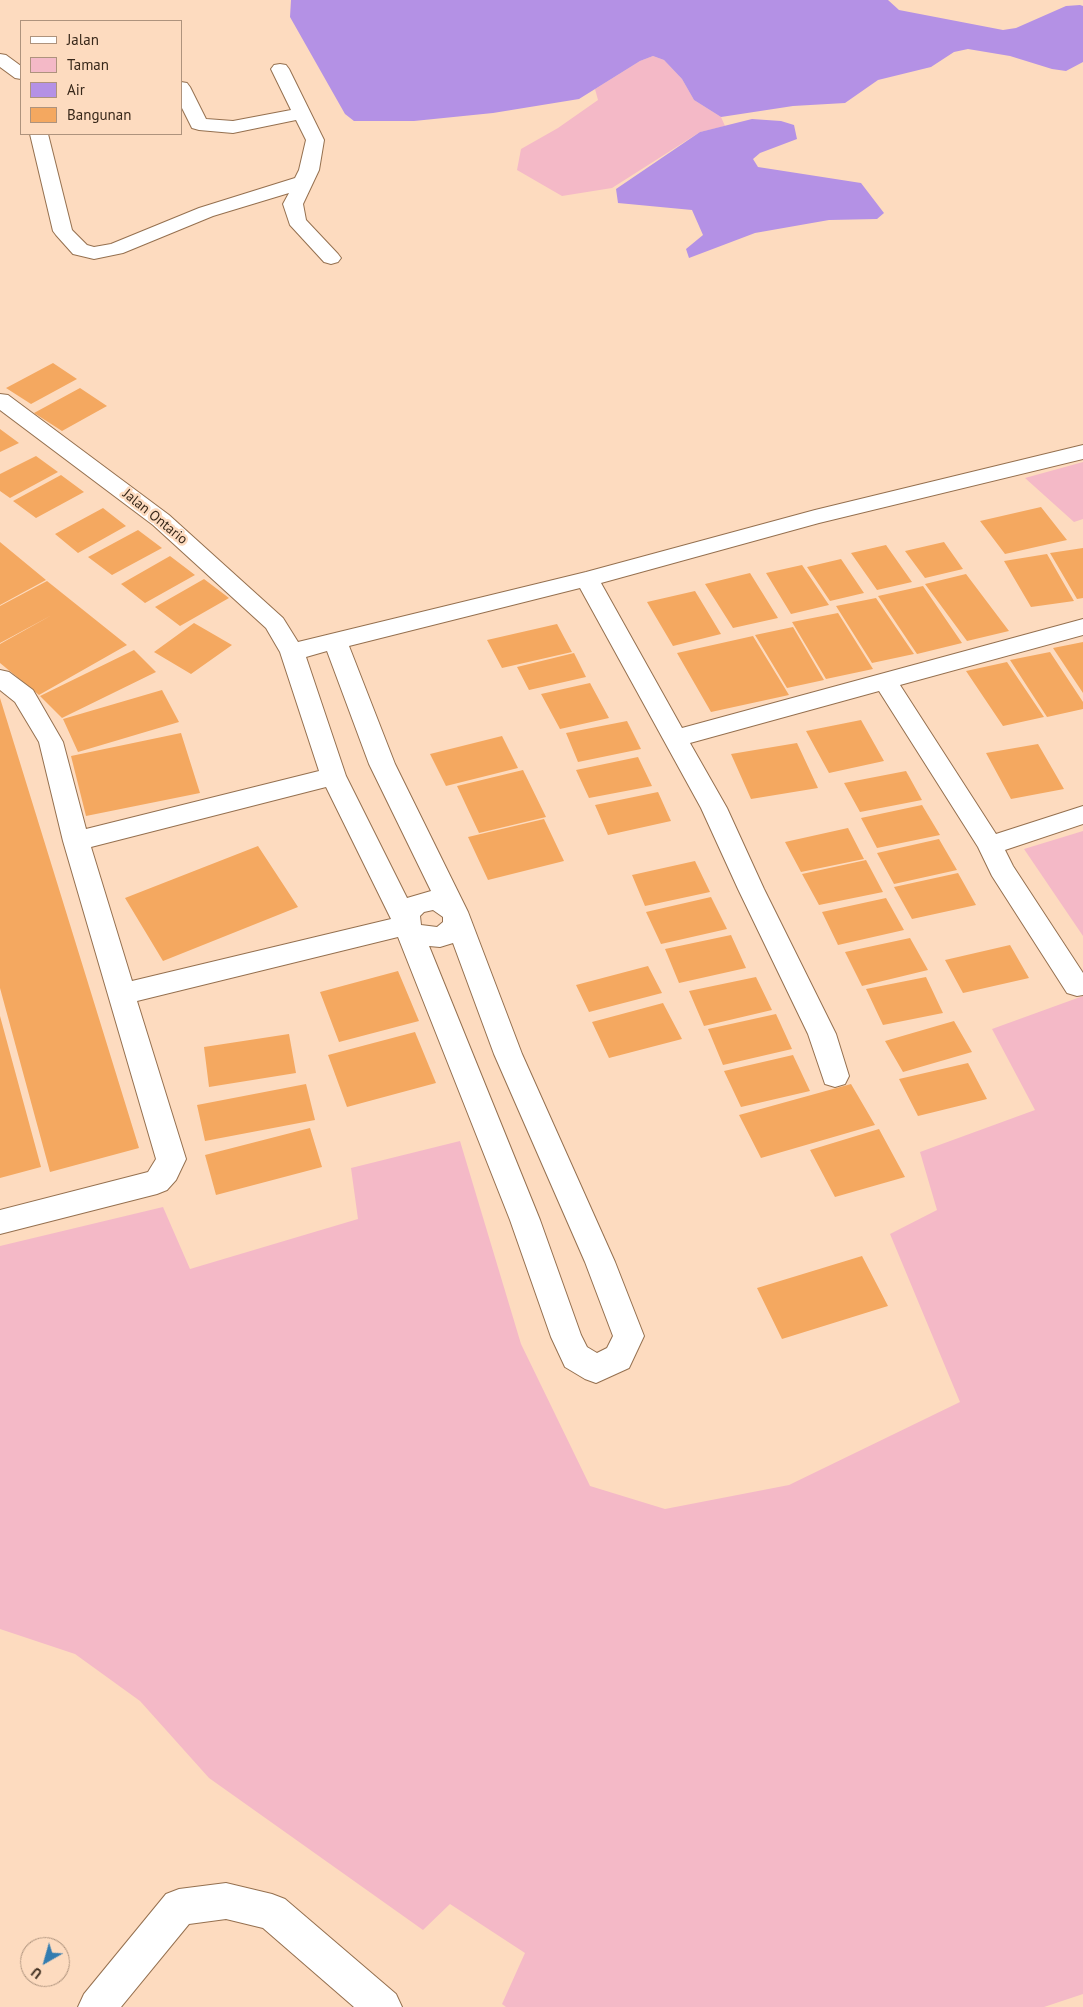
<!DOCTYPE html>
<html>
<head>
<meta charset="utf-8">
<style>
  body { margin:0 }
  #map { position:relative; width:1083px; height:2007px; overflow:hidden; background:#fddbbf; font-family:"PT Sans",sans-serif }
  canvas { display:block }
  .legend { position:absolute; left:20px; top:20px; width:162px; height:115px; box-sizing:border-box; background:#fddbbf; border:1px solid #ae937d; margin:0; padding:6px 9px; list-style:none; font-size:15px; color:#38281a }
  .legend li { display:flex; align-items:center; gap:10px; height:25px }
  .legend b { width:25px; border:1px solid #ae937d }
  .north { position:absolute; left:20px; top:1937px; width:50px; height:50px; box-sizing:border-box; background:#fddbbf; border:1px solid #ae937d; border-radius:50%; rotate:218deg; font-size:14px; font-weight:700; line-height:20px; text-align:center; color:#38281a }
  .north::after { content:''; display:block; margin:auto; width:18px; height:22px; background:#337cb0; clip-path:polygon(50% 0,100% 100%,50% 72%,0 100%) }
</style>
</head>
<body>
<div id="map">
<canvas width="1083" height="2007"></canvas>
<ul class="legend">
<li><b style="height:6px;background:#fff"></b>Jalan</li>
<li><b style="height:14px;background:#f4b9c7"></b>Taman</li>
<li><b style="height:14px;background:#b491e5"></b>Air</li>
<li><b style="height:14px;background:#f4a860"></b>Bangunan</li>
</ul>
<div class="north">U</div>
</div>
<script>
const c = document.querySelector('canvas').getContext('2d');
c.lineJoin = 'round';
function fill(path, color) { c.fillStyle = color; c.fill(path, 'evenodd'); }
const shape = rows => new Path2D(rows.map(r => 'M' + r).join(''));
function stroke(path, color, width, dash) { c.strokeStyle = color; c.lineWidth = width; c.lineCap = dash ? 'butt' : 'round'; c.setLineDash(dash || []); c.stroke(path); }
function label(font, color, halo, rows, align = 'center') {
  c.font = font + ' "PT Sans",sans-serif'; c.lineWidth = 5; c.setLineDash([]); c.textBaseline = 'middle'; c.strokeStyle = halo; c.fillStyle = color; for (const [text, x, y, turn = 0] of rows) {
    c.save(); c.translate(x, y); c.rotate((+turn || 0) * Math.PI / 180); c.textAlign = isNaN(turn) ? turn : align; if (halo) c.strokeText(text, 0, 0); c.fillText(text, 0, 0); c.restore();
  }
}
fill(shape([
  [653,56,664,60,682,79,694,100,721,117,725,126,700,132,612,188,562,196,517,170,521,149,558,128,598,100,595,89,640,61],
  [1083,462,1083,519,1074,522,1025,478],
  [1083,831,1083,936,1024,849],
  [1083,996,1083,1994,1044,2007,506,2007,502,2004,525,1953,450,1904,423,1930,209,1778,140,1701,75,1654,0,1629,0,1246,163,1207,190,1269,358,1219,351,1168,460,1141,521,1344,590,1486,665,1509,789,1485,960,1402,890,1234,937,1210,920,1152,1035,1110,992,1029]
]), '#f4b9c7');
fill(shape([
  [291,0,888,0,899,10,1003,30,1016,28,1066,6,1080,5,1083,6,1083,62,1066,71,1052,69,1010,56,968,49,954,52,931,67,878,80,845,103,793,106,721,117,694,100,682,79,664,60,653,56,640,61,579,99,493,113,414,121,354,121,345,114,290,17],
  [752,119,781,121,794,125,797,139,760,153,753,159,758,167,861,183,884,213,877,219,829,220,755,233,689,258,686,249,703,235,692,210,618,203,616,189,700,132]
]), '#b491e5');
fill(shape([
  [53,363,77,379,31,404,6,388],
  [80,388,107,406,62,431,34,413],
  [0,429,19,443,0,452],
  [36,456,58,472,10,498,0,491,0,474],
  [61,475,84,492,36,518,13,501],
  [1041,507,1067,540,1005,554,980,521],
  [103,508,126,526,78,553,55,534],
  [138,530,162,548,112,575,88,557],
  [0,542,46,580,0,605],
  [944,542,963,569,925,578,905,551],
  [886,545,912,582,877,590,851,553],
  [1083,548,1083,598,1077,599,1050,553],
  [1047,554,1074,601,1031,607,1004,561],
  [170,556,195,575,145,603,121,584],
  [841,559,864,593,830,601,807,567],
  [802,565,829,605,791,614,766,573],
  [750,573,778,618,733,628,705,584],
  [966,574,1009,631,967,641,925,584],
  [204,579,229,598,180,626,155,607],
  [47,581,127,645,39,695,0,663,0,644,52,615,0,643,0,606],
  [923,586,962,643,917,654,878,596],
  [695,591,721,634,673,646,647,602],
  [876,598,914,654,872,663,836,606],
  [838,613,873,669,826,679,792,622],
  [194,623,232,645,191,674,154,652],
  [557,624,572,652,502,668,487,640],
  [793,627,824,680,787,688,755,635],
  [753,636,789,695,711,712,677,653],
  [1083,642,1083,693,1053,648],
  [134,650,156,672,62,718,40,696],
  [1050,652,1083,702,1083,709,1047,717,1010,660],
  [574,653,586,677,529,690,517,667],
  [1007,662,1044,717,1003,726,966,671],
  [590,683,609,718,560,729,541,694],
  [162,690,179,722,78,752,63,719],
  [0,698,139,1148,50,1172,0,988],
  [861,720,884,761,829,773,806,731],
  [627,721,641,749,578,762,566,733],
  [181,733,200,793,86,816,71,756],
  [502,736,518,768,446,786,430,754],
  [797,743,818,788,751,799,731,754],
  [1038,744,1064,789,1011,799,986,753],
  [638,757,652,786,589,798,576,770],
  [523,770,546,817,479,833,457,786],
  [906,771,922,800,860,812,844,783],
  [658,792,671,821,608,835,595,805],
  [922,805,940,835,877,848,861,818],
  [544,819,564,861,488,880,468,837],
  [848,828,864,859,801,872,785,842],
  [939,839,957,870,894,884,877,853],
  [258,846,298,907,163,961,125,898],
  [866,860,883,892,819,905,802,874],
  [695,861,710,892,645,906,632,875],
  [958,873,976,905,912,919,894,887],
  [711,897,727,929,661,944,646,912],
  [886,898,904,930,838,945,822,912],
  [731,935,746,968,679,983,665,949],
  [910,938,928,970,862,986,845,952],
  [1010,945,1029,978,963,993,945,960],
  [648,966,662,993,589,1012,576,985],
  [398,971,419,1021,339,1042,320,992],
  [756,977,772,1010,704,1026,689,991],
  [926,977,943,1013,883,1025,866,989],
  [663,1003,682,1039,609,1058,592,1022],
  [776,1014,792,1049,723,1065,708,1029],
  [0,1016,41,1167,0,1178],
  [954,1021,972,1052,903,1072,885,1041],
  [415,1032,436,1083,347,1107,328,1055],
  [289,1034,296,1073,209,1087,204,1047],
  [793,1055,810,1091,741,1107,724,1071],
  [968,1063,987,1099,918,1116,899,1079],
  [306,1084,315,1120,205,1141,197,1105],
  [851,1084,875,1125,761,1158,739,1115],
  [310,1128,322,1167,216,1195,205,1155],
  [879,1129,905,1177,835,1197,810,1150],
  [862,1256,888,1306,782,1339,757,1288]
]), '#f4a860');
const street = shape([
  [0,54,6,55,21,66,21,79,15,78,0,67,0,54],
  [280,64,286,65,289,69,324,140,319,170,303,204,306,220,338,254,341,258,338,262,331,264,324,262,290,225,283,204,289,193,213,216,123,253,94,259,73,254,56,235,53,231,30,134,48,134,72,230,87,245,94,247,111,244,199,208,295,178,299,170,306,140,296,120,233,133,199,130,192,128,181,106,181,82,187,83,190,87,206,119,233,121,291,110,271,69,274,65,280,64],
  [0,394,8,395,169,515,283,618,298,642,586,572,815,510,1083,445,1083,459,819,523,601,583,682,728,1083,619,1083,635,900,685,996,834,1083,806,1083,824,1005,850,1013,866,1083,973,1083,995,1077,996,1067,993,992,876,978,847,879,691,690,743,727,808,764,889,836,1034,849,1076,845,1084,835,1087,825,1084,808,1034,738,889,701,808,580,588,349,646,395,764,468,912,522,1054,615,1262,644,1336,629,1368,596,1383,585,1379,565,1367,551,1337,510,1220,398,937,137,1001,186,1159,176,1180,167,1190,157,1194,0,1234,0,1210,148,1172,156,1159,63,841,39,742,15,702,0,690,0,670,9,672,33,690,63,742,86,829,319,771,280,652,266,628,153,525,0,410,0,394],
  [327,651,369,764,431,891,407,898,346,776,306,657,327,651],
  [326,787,391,919,132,981,91,847,326,787],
  [433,910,443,917,443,922,437,927,421,925,420,916,424,912,433,910],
  [453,943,494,1054,585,1262,613,1336,607,1348,597,1353,587,1347,581,1335,540,1220,429,946,440,947,453,943],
  [226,1883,272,1894,285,1899,396,1994,402,2007,354,2007,263,1928,226,1919,189,1924,121,2007,78,2007,84,1994,166,1894,179,1889,226,1883]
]);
stroke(street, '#95704f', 2);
fill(street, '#fff');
label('14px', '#38281a', '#fddbbf', [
  ["Jalan Ontario",155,517,39]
]);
</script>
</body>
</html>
